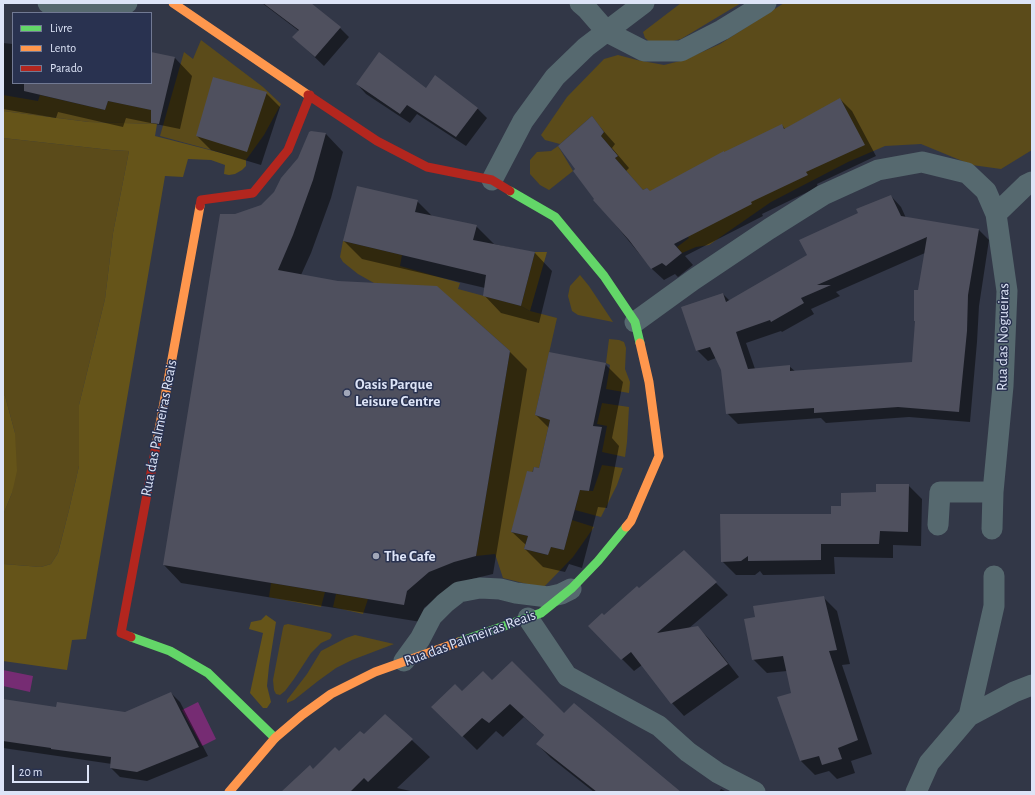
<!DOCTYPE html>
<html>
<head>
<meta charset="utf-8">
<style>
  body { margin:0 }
  #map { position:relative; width:1035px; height:795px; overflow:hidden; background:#323747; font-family:"Alegreya Sans",sans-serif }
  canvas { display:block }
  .frame { position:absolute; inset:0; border:4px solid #dde4f7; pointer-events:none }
  .legend { position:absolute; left:12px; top:12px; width:140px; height:72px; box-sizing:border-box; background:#293250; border:1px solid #717993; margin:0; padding:5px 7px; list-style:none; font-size:12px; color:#dde4f7 }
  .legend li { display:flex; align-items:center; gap:8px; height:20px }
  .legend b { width:20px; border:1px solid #717993 }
  .scale { position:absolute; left:12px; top:765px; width:77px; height:18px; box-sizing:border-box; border:2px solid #dde4f7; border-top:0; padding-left:5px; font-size:12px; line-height:14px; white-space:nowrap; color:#dde4f7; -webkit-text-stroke:3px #293250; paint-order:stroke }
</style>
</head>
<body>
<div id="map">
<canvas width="1035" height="795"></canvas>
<div class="frame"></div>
<ul class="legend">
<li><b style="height:5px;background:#63d668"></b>Livre</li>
<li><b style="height:5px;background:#ff974d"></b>Lento</li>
<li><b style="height:5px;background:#b3261e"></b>Parado</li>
</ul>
<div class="scale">20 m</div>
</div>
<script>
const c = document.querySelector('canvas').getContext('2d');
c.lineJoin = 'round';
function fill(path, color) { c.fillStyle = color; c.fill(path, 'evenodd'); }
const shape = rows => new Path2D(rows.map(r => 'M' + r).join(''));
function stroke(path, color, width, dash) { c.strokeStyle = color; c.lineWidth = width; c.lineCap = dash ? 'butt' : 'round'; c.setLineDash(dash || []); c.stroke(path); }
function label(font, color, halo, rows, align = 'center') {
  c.font = font + ' "Alegreya Sans",sans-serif'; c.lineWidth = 3; c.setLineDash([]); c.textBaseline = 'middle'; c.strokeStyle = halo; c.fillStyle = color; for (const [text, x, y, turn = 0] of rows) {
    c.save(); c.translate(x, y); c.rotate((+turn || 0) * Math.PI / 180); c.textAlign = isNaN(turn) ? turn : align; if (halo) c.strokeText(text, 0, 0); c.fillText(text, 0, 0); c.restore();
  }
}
fill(shape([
  [681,3,741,3,681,39,662,44,651,43,645,38,643,32],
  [784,3,1032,3,1032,150,1001,169,972,165,921,144,885,146,848,162,771,202,709,245,696,247,682,253,677,247,689,238,647,188,643,190,615,158,618,156,601,136,604,132,592,116,560,144,545,140,541,135,567,97,604,59,618,55,637,60,664,65,684,60,720,44],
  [201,40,263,87,281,104,264,135,246,160,241,158,160,136,184,52,193,59],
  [3,95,38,101,40,95,105,110,108,101,162,112,157,124,89,122,3,111],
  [3,138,111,150,129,151,113,233,105,299,79,405,79,466,69,510,58,553,51,564,41,567,3,564,3,515,12,493,15,433,5,396,3,396],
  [558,146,573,171,549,190,540,185,530,174,530,160,537,152,551,151],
  [343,241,402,255,400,266,460,283,458,289,521,306,530,311,557,318,535,415,550,420,539,468,534,467,511,532,528,536,524,549,547,555,551,547,564,550,572,520,594,527,573,557,543,588,503,578,495,554,476,556,510,351,464,310,374,283,358,274,343,262,340,257],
  [580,275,589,286,613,322,578,315,572,311,568,296,570,286],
  [609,339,619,340,624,342,626,348,625,369,630,382,629,393,606,389,610,365,606,363],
  [602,403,629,407,627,442,625,457,602,452,607,426,597,424],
  [602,465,623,468,617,485,601,517,575,510,580,490,593,491],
  [271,583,325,592,321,607,269,597],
  [336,594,368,599,363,614,333,607],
  [288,624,330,633,332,635,330,639,321,643,311,653,294,679,285,691,280,695,276,694,274,690,273,680,283,628,284,625],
  [355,635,394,644,352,660,336,668,318,681,294,700,287,703,287,700,307,674,321,651,346,638]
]), '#5b4b1a');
fill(shape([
  [3,111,89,122,157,124,155,136,241,158,246,160,246,166,242,170,235,174,229,175,224,174,225,165,211,160,188,159,183,177,165,176,86,639,72,640,67,670,3,661,3,564,41,567,51,564,58,553,69,510,79,466,79,405,105,299,113,233,129,151,111,150,3,138],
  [535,252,547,252,530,311,521,306],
  [3,396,5,396,15,433,17,471,12,493,3,515],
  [266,615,276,622,269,666,267,686,271,702,267,708,263,708,250,693,263,633,249,629,251,622,261,620]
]), '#655419');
fill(shape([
  [3,670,33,676,30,692,3,686],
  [198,702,216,739,202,746,182,710]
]), '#762c73');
fill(shape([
  [262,3,309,3,340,28,349,37,324,66,303,46,299,31],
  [3,43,13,44,13,83,151,83,151,53,175,58,192,76,180,129,126,118,123,127,58,112,56,118,3,109],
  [435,77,478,109,487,118,466,146,417,114,410,123,366,94,357,84,427,89],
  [266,93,280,107,261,165,211,150,197,136],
  [840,99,852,111,876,156,817,184,818,187,762,214,763,216,685,256,693,265,678,277,675,274,664,280,652,269,595,200,592,118,615,144,612,148,629,168,626,171,643,191,650,192,782,125,785,129],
  [309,133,326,134,343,152,331,198,311,253,301,275,509,351,527,369,493,574,472,579,446,590,424,608,421,622,181,583,164,565,235,215,261,206,275,193,299,158],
  [891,196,901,207,906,218,979,230,989,240,979,306,977,342,970,422,909,417,826,423,821,418,738,424,727,413,722,370,716,358,708,361,697,350,723,294,730,301,808,255,859,214],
  [925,253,919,291,913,363,796,372,789,366,755,369,746,343,781,331,782,332,814,314,811,309,840,296,836,292],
  [417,201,433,217,476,226,494,244,535,253,552,271,539,323,501,313,484,295,485,288,362,259,344,241],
  [605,364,623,382,612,438,619,446,607,508,598,507,582,568,569,564,565,572,543,567,525,549,526,545,512,532,534,473,540,469,549,428,536,415],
  [908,485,922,499,921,546,893,545,893,558,834,557,835,574,763,575,760,571,755,575,736,575,722,561,832,515,842,507,877,493],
  [716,583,728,595,688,629,698,627,710,640,739,677,684,716,672,703,642,665,634,671,589,626,604,616,639,590],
  [823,597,837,611,850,664,842,665,872,754,851,761,855,773,837,779,829,771,815,775,801,761,779,698,792,694,787,671,767,673,753,659,756,618],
  [492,681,564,715,678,792,594,792,551,758,537,744,545,736,524,717,503,737,496,731,477,750,433,707,462,693],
  [171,693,180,702,208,756,147,781,120,777,111,768,112,764,3,748,3,700,57,708,125,714],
  [385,715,430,757,397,788,415,792,297,792,313,770,364,736],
  [721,789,727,792,719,792]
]), '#0007');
fill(shape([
  [263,3,311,3,341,27,315,57,292,37,299,30],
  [151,52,175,57,159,124,151,123,151,110,108,101,105,110,24,91,24,83,151,83],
  [379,52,426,88,435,75,478,108,456,137,407,105,400,114,356,84],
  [213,77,267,92,247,152,196,136],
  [840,98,865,145,806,172,808,175,751,202,752,204,674,244,682,253,666,266,662,263,651,269,629,240,593,200,594,199,573,171,575,169,558,146,592,116,604,132,601,136,618,156,615,158,643,190,647,188,650,191,724,151,724,152,782,124,784,129],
  [311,131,326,133,313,180,293,235,278,270,338,281,437,286,510,351,476,556,454,562,429,572,407,591,404,605,163,565,220,214,235,214,261,205,274,192,281,178,298,158,309,132],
  [357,186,418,200,415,212,477,225,473,240,535,252,521,306,483,296,486,275,343,241],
  [891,195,901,216,979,229,968,295,967,331,959,412,898,407,814,413,814,408,726,414,721,370,710,347,696,351,681,307,723,293,726,302,807,255,799,240,858,213,856,209],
  [927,237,918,290,914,290,914,321,915,321,912,362,790,371,790,365,748,369,736,332,770,320,771,322,804,303,801,298,831,285,817,285],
  [549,352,606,363,593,426,602,427,589,491,580,490,564,550,551,547,548,555,524,549,528,536,511,532,527,471,533,472,534,467,539,468,550,420,535,415],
  [876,484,909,484,908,532,880,531,879,544,821,544,821,560,748,561,748,556,741,561,721,562,720,514,831,514,831,506,841,506,841,493,876,492],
  [684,550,717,582,657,633,698,626,728,664,671,704,631,652,621,660,588,626,602,613,604,615,637,586,639,588],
  [824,596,837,650,829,651,858,740,838,748,842,759,822,765,819,756,800,761,777,697,791,693,783,656,752,660,744,619,755,617,753,606],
  [512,661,564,713,574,703,681,792,597,792,536,744,544,735,510,704,489,723,482,718,462,737,431,707,455,684,462,691,483,671,492,680],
  [171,692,199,747,137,772,110,768,111,757,51,749,51,748,3,741,3,699,56,707,57,702,125,712],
  [385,714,413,739,368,782,364,778,350,792,281,792,310,765,313,769,335,747,339,751,360,731,364,734]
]), '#4f505e');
stroke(shape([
  [48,3,91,7,127,3],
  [580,3,587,9,607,32,644,51,681,51,722,30,766,3],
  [492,180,523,121,555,77,586,47,644,3],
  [996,214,1026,185,1032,182],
  [635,322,693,280,769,229,823,195,878,170,922,162,967,173,986,191,996,214,1007,291,1003,386,993,492,992,529],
  [938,525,940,492,993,492],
  [994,576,994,606,969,716,1014,692,1032,685],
  [528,618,567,676,659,726,688,752,718,773,755,792],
  [404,661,420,639,432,616,445,603,459,592,480,588,500,589,516,593,548,597,561,594,571,589],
  [916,792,929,763,969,716]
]), '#56696f', 21);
stroke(shape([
  [510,191,555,217,604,276,635,322,640,343],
  [131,637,170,651,208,673,275,738],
  [459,642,541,613,572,588,598,561,626,527]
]), '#63d668', 9);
stroke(shape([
  [173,3,308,95],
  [156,446,200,206],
  [626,527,631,521,659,456,649,382,640,343],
  [229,792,275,738,302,715,331,694,375,672,459,642]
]), '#ff974d', 9);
stroke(shape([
  [308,95,377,141,427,167,492,180,510,191],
  [200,206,201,200,253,193,288,150,310,95],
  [131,637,121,633,156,446]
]), '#b3261e', 9);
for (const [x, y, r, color] of [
  [347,393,4,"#a1a7b9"],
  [376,556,4,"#a1a7b9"]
]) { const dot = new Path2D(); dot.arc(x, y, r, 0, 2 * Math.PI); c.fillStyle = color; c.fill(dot); stroke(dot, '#293250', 1.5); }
label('15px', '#dde4f7', '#293250', [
  ["Rua das Nogueiras",1003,337,-89],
  ["Rua das Palmeiras Reais",159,428,-79],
  ["Rua das Palmeiras Reais",470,638,-20]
]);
label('bold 15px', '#dde4f7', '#293250', [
  ["Oasis Parque",355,384],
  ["Leisure Centre",355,401],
  ["The Cafe",384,556]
], 'left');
</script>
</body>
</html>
